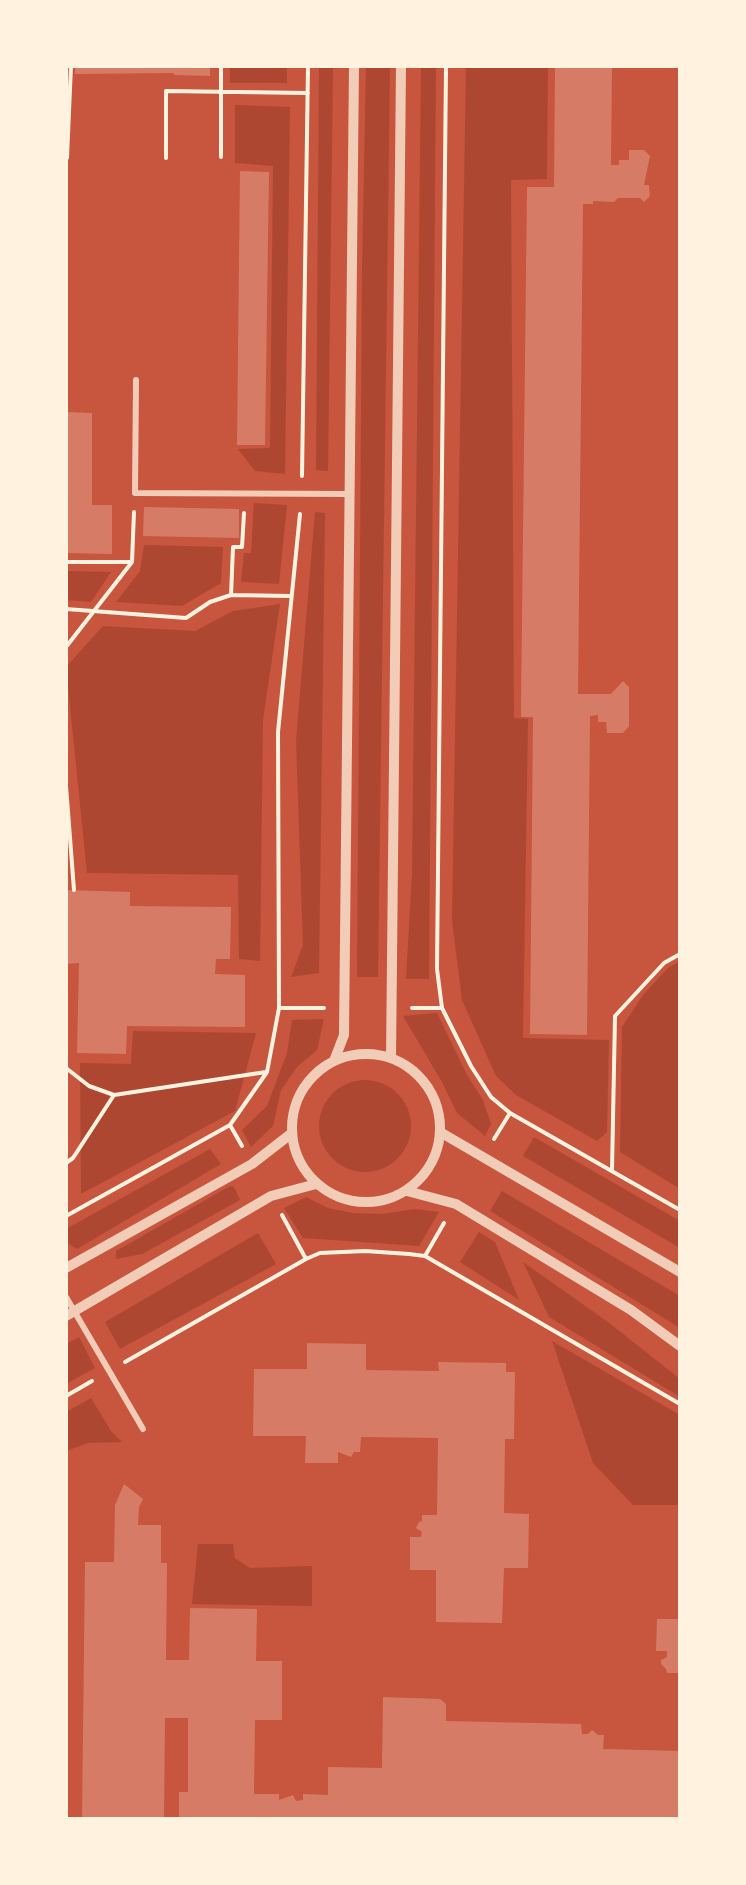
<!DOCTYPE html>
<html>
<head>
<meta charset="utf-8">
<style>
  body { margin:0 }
  #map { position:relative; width:746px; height:1885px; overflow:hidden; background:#c8553d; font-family:Montserrat,sans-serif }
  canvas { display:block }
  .frame { position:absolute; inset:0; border:68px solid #fff3e0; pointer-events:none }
</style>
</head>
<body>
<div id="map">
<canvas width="746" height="1885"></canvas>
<div class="frame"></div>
</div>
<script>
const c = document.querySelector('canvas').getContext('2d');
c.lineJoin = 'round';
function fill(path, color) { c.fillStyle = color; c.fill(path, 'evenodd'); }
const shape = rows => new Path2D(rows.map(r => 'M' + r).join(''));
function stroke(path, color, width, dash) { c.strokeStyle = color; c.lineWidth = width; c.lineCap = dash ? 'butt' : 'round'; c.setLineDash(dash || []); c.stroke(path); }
fill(shape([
  [230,66,287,66,287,83,230,83],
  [319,66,333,66,328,471,316,470],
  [366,66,390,66,378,977,357,977,362,270],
  [421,66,436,66,429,979,406,979,412,873],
  [466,66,548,66,547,179,511,180,514,718,528,719,523,1038,609,1040,607,1132,597,1141,516,1095,496,1076,462,1000,452,920],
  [235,105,290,107,285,474,255,471,238,449,270,448,273,166,235,163],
  [254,503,287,505,279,584,241,582,244,553,251,553],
  [315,512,325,513,319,973,291,977,303,945,296,741],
  [144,545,223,547,221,583,182,606,116,602,140,571],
  [66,571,111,572,91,602,66,600],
  [280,604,263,720,260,961,239,959,238,875,87,873,66,667,103,626,195,631,233,611],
  [680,961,680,1189,620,1152,622,1027,643,995,668,968],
  [437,1013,467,1075,483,1100,491,1124,485,1136,457,1113,442,1082,403,1016],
  [324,1019,317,1050,297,1067,281,1090,273,1126,251,1147,242,1130,267,1106,287,1053,292,1020],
  [133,1031,256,1033,235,1111,81,1194,80,1063,131,1064],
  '319 1126a46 46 0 1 1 92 0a46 46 0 1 1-92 0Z',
  [534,1137,680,1221,680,1248,523,1156],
  [210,1149,221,1164,77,1249,66,1242,66,1229],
  [230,1186,234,1187,240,1200,142,1254,116,1259,116,1251],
  [502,1191,680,1296,680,1328,490,1211],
  [306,1197,328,1208,353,1213,383,1214,414,1209,439,1212,419,1246,303,1238,284,1208],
  [479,1232,495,1242,519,1300,460,1262],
  [258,1233,276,1264,120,1349,105,1322],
  [523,1262,608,1322,680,1379,680,1397,549,1317],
  [79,1337,95,1368,66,1384,66,1344],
  [552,1341,680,1415,680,1505,633,1505,593,1463],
  [91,1398,111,1431,122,1442,88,1443,66,1451,66,1412],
  [198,1544,233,1544,235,1558,250,1568,312,1566,312,1606,192,1604]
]), '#ae4732');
fill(shape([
  [75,66,210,66,210,76,174,75,174,73,75,74],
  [555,66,612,66,611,165,619,165,619,160,629,160,629,150,644,150,650,156,644,185,649,185,650,196,644,202,640,198,618,198,614,202,593,201,593,204,583,204,578,694,611,694,623,681,629,687,629,726,623,733,607,733,606,722,598,722,598,715,590,716,587,1035,530,1034,533,717,521,717,521,704,527,187,554,187],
  [240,171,269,172,265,445,237,445],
  [66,412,92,413,92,505,112,505,112,554,66,553],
  [144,507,239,509,239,538,143,536],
  [66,890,130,892,130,906,231,907,230,959,216,959,215,974,245,975,245,1027,127,1026,126,1054,77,1053,79,963,66,964],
  [307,1343,366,1344,366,1370,439,1371,438,1362,506,1363,506,1372,515,1372,514,1439,505,1439,504,1513,529,1514,528,1568,504,1568,502,1623,436,1622,436,1570,410,1570,410,1537,421,1537,422,1532,416,1528,419,1522,422,1521,422,1515,437,1515,438,1438,361,1437,360,1452,354,1452,351,1457,338,1452,338,1463,305,1463,306,1436,253,1436,254,1369,307,1369],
  [124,1484,143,1499,139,1507,138,1525,161,1525,161,1563,167,1563,166,1660,189,1660,190,1608,257,1609,256,1661,282,1661,282,1720,255,1720,254,1794,279,1794,279,1800,293,1795,296,1801,303,1800,303,1794,328,1795,328,1767,382,1768,383,1697,440,1699,446,1704,446,1721,581,1724,582,1734,588,1734,592,1730,598,1735,604,1735,603,1749,680,1751,680,1817,179,1819,179,1792,188,1792,188,1718,165,1718,164,1819,82,1819,85,1562,114,1562,115,1505],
  [657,1619,680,1619,680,1673,667,1673,666,1669,661,1664,661,1660,667,1657,667,1651,656,1651]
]), '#d67c66');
stroke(shape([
  [446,66,437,969,442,1008,471,1066,491,1097,510,1113,680,1210],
  [221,157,221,66],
  [67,158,71,66],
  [166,158,166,91,308,93],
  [302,476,308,66],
  [66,562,131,562],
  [231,595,233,547,242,547,244,513],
  [66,609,186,618,210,602,231,595,291,596],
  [66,647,132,562,134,512],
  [66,786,74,890],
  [279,1008,324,1008],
  [412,1008,442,1008],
  [66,1068,89,1086,114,1095,266,1072],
  [230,1125,242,1146],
  [494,1139,510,1113],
  [66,1163,73,1158,114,1095],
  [612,1171,615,1016,664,963,680,954],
  [282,1215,306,1259],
  [66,1216,230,1125,267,1072,279,1008,278,732,300,514],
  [425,1256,444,1223],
  [125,1362,306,1259,320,1253,365,1251,409,1254,425,1256,680,1404],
  [66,1396,92,1381]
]), '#fff3e0', 4);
stroke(shape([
  [136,380,135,493,349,494],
  [66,1297,143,1429]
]), '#f1ccb7', 6);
stroke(shape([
  '292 1128a74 74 0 1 1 148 0a74 74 0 1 1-148 0Z',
  [391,1058,401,66],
  [334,1061,344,1035,354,66],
  [440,1132,680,1272],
  [407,1191,456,1204,631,1310,680,1346],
  [66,1268,252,1164,292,1133],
  [66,1316,271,1196,316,1184]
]), '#f1ccb7', 10);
</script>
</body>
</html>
